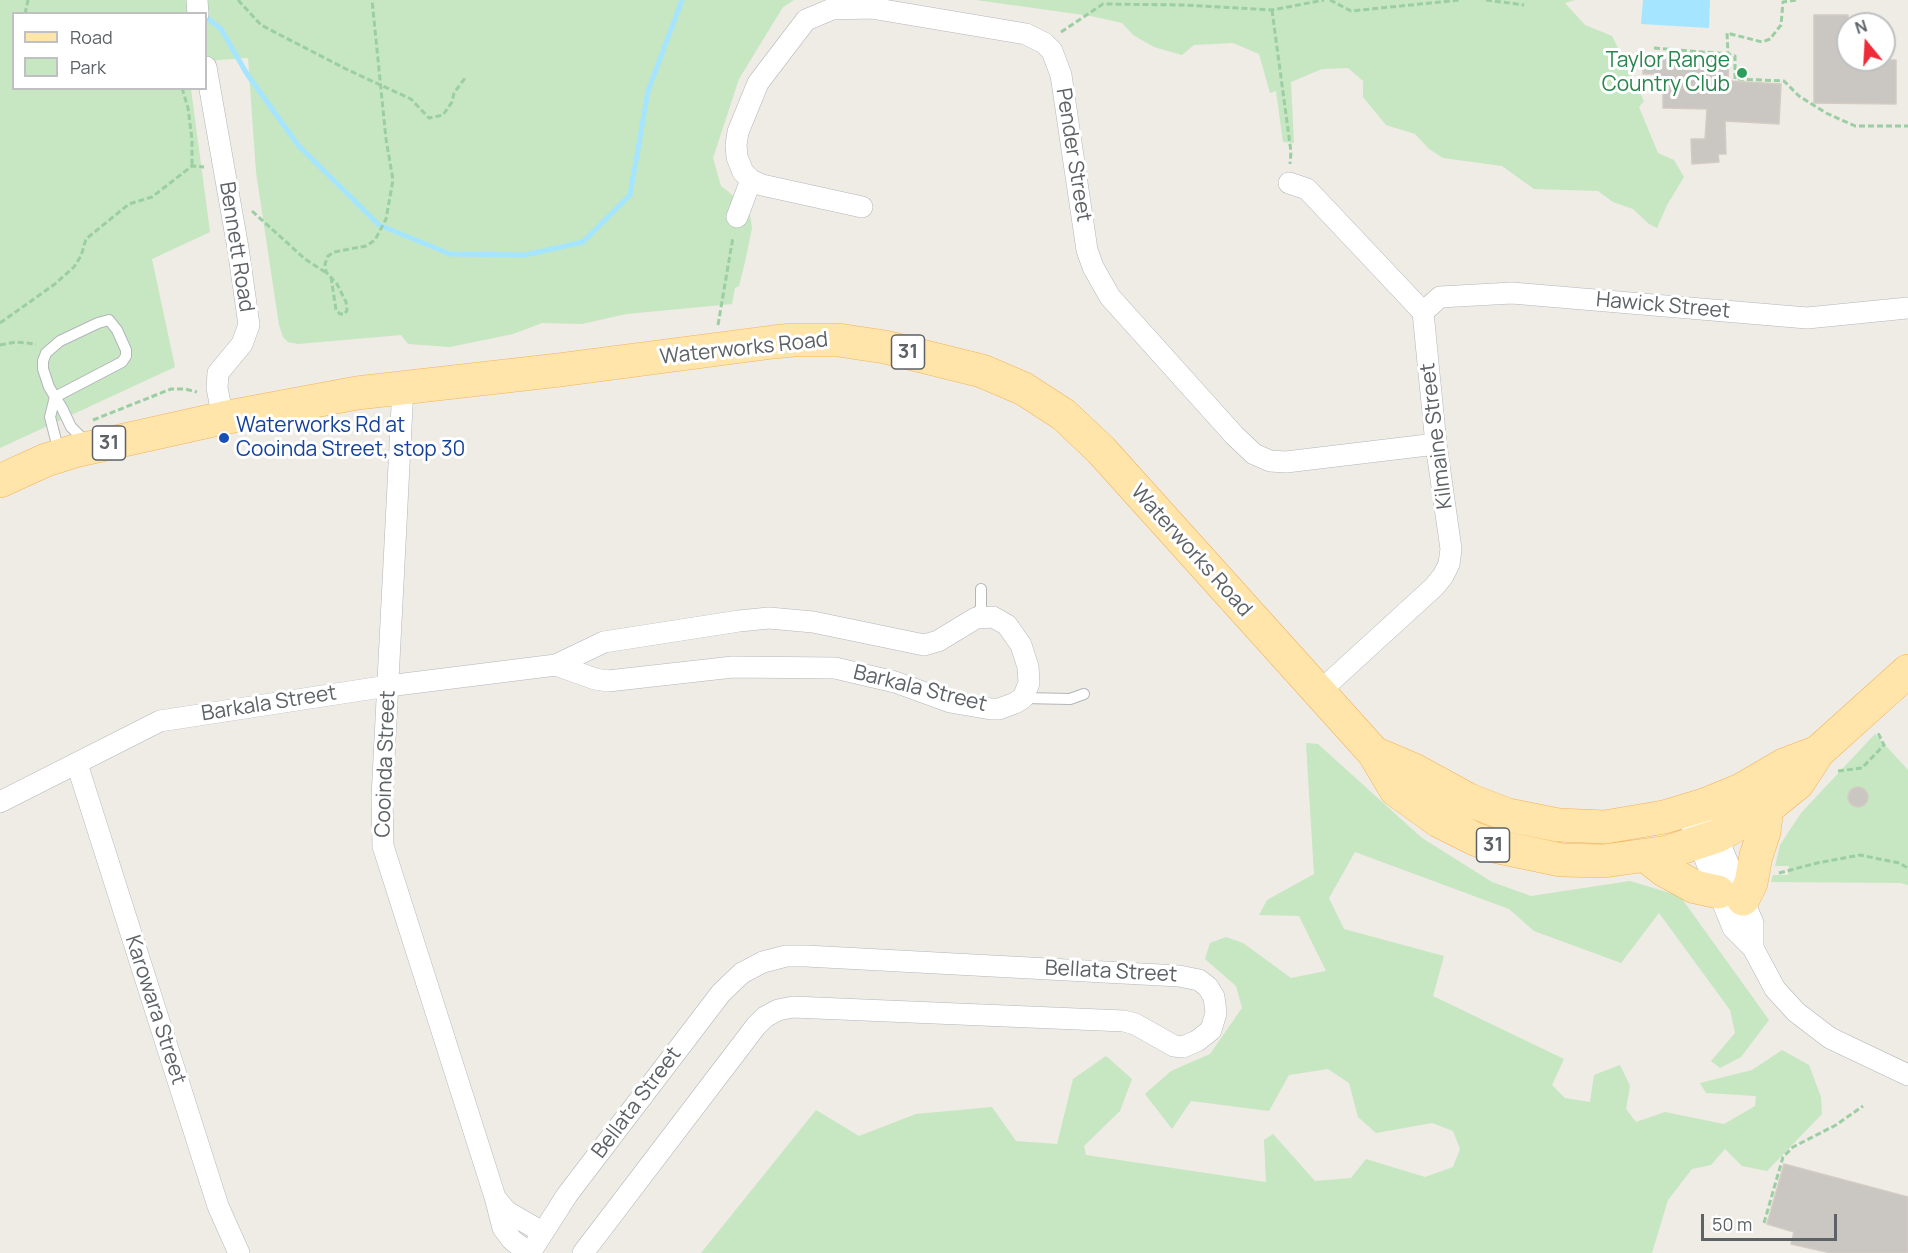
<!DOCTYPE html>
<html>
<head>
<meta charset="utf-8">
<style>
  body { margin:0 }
  #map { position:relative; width:1908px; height:1253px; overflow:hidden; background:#efebe5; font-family:Manrope,sans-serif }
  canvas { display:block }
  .legend { position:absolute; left:12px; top:12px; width:195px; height:78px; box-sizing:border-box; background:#fff; border:2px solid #bec0c2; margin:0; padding:8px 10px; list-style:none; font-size:18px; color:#5c6266 }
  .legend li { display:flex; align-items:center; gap:12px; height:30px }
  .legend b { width:30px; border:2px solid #bec0c2 }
  .north { position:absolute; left:1836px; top:12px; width:60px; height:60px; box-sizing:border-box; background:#fff; border:2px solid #bec0c2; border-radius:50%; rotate:342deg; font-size:16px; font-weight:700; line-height:24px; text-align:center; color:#5c6266 }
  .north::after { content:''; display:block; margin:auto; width:21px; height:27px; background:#ee2c39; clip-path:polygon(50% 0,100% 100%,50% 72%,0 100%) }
  .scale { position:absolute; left:1701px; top:1214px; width:136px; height:27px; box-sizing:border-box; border:3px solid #5c6266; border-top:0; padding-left:8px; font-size:18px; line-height:21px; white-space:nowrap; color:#5c6266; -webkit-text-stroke:4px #fff; paint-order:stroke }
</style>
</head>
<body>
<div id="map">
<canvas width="1908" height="1253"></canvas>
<ul class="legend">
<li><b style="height:8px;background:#ffe5aa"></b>Road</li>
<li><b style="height:16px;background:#c6e7c1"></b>Park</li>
</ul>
<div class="north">N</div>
<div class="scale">50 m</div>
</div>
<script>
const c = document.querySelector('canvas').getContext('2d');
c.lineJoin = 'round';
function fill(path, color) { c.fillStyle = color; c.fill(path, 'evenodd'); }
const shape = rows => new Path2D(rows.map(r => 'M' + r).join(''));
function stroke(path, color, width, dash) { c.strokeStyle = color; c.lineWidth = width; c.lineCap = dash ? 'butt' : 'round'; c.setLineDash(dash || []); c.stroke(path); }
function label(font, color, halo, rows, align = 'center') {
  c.font = font + ' Manrope,sans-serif'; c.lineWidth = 6; c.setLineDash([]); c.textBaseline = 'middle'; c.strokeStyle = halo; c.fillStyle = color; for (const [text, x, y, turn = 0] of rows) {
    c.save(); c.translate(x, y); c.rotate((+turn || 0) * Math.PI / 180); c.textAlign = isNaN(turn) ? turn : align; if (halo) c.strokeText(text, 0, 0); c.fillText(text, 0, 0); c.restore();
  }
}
fill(shape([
  [0,0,794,0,783,7,739,79,713,158,721,186,749,208,752,228,745,262,739,286,735,288,732,304,626,314,582,324,542,323,513,334,450,347,408,344,401,335,298,344,288,342,283,337,279,325,256,172,248,58,206,61,206,14,14,14,14,88,191,89,210,232,152,259,175,367,0,448],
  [976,0,1575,0,1565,3,1585,25,1612,36,1644,101,1639,107,1658,153,1674,160,1684,177,1667,205,1657,228,1649,224,1633,209,1613,202,1598,191,1534,189,1502,166,1443,158,1429,149,1415,134,1386,125,1363,97,1363,81,1348,68,1322,69,1291,82,1294,143,1283,142,1276,91,1270,93,1259,54,1233,43,1194,45,1182,55,1154,47,1133,35,1122,23,1091,16],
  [1859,24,1890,24,1889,89,1884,60,1884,24],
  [1875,734,1908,770,1908,885,1900,883,1771,882,1773,875,1788,875,1789,866,1775,866,1780,845,1801,813],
  [1306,743,1318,744,1422,838,1492,882,1531,896,1630,881,1680,896,1769,1020,1741,1057,1720,1068,1711,1061,1735,1033,1730,1010,1659,913,1621,963,1534,931,1509,909,1355,852,1329,898,1344,929,1444,956,1433,996,1564,1059,1552,1085,1565,1098,1590,1102,1594,1075,1620,1065,1630,1086,1626,1109,1636,1122,1665,1112,1724,1124,1755,1106,1756,1096,1706,1093,1700,1083,1752,1070,1782,1050,1809,1065,1821,1097,1822,1114,1767,1171,1742,1166,1725,1149,1711,1165,1692,1169,1668,1200,1652,1253,701,1253,816,1110,859,1136,916,1114,992,1107,1016,1141,1057,1144,1073,1079,1106,1056,1132,1079,1120,1111,1084,1146,1086,1155,1266,1182,1264,1140,1273,1134,1315,1181,1351,1178,1366,1159,1425,1177,1453,1167,1460,1149,1453,1131,1432,1123,1376,1133,1358,1117,1349,1083,1328,1069,1289,1075,1269,1111,1191,1101,1172,1129,1145,1094,1171,1071,1210,1054,1242,1008,1236,986,1205,959,1210,943,1226,937,1243,943,1291,978,1326,971,1299,916,1259,915,1267,900,1314,874]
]), '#c6e7c1');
fill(shape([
  [1643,0,1710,0,1709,28,1641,24]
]), '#a5e5ff');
stroke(shape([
  [206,17,221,29,247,74,298,145,379,225,450,254,525,255,583,242,630,195,648,91,682,0]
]), '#a5e5ff', 5);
const building = shape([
  [1814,15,1848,15,1848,60,1896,60,1896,104,1814,103,1814,15],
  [1657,54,1729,59,1728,81,1781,84,1779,124,1725,121,1726,154,1718,154,1719,162,1692,164,1691,139,1705,139,1707,109,1663,108,1663,90,1655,90,1656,74,1643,74,1643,58,1657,59,1657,54],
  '1848 797a10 10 0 1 1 20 0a10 10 0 1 1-20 0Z',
  [1784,1164,1908,1197,1908,1253,1831,1253,1791,1244,1794,1232,1767,1224,1784,1164]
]);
fill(building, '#cac6c1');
stroke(building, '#d4ccc3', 1.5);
const service = shape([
  [59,452,50,417,55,397,122,362,126,356,126,350,117,330,109,320,98,323,60,341,46,353,43,361,43,369,49,387,55,397,62,408,71,427,86,442],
  [972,619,981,608,981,589],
  [1023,698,1070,699,1084,694]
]);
const minor = shape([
  [197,0,198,14],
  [206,67,238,248,249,325,242,344,218,373,217,388,223,418],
  [751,180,762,185,862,207],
  [1289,183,1307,189,1423,312,1436,444,1451,549,1449,564,1443,576,1434,587,1318,693],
  [737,217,751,180,743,172,737,157,736,145,738,132,758,83,806,20,832,9,871,8,1026,34,1044,43,1052,51,1061,75,1087,250,1093,267,1110,297,1234,435,1254,454,1270,461,1286,462,1436,444],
  [1423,312,1440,297,1512,293,1807,318,1908,308],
  [403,387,382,798,383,846,495,1197,503,1228,512,1240,529,1253],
  [77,764,218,1206,239,1253],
  [0,802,160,721,388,686,556,665,604,642,739,621,769,618,813,622,924,645,938,641,976,618,993,617,1007,625,1021,645,1028,667,1029,683,1023,698,1015,703,999,709,991,709,950,702,895,682,835,668,733,667,608,681,595,679,556,665],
  [1686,811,1733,928,1753,948,1775,989,1796,1012,1830,1038,1908,1075],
  [1712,825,1753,923,1753,948],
  [497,1200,506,1211,542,1232],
  [530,1253,567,1195,721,993,742,973,763,962,786,956,806,956,1179,976,1199,980,1208,987,1214,997,1216,1013,1211,1030,1197,1041,1183,1047,1174,1046,1135,1024,1124,1021,793,1007,778,1010,765,1017,756,1026,583,1253]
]);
const primary = shape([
  [0,481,46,460,75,451,223,418,357,393,559,370,773,342,793,340,838,340,885,347,982,371,1024,389,1064,415,1101,450,1374,753,1396,790,1439,821,1475,839,1494,846,1561,860,1604,861,1668,852,1717,836,1767,808,1798,783,1818,752,1908,671],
  [1374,753,1414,770,1469,800,1508,815,1558,825,1605,827,1664,817,1704,805,1741,790,1784,765,1818,752],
  [1646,856,1664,870,1695,887,1718,892],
  [1743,899,1751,883,1756,856,1764,832,1767,808]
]);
stroke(service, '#b2b6ba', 12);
stroke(minor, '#b2b6ba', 22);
stroke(primary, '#f5b258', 34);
stroke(shape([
  [238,0,261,25,346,69,411,99,429,118,443,115,452,102,454,93,465,78],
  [1330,0,1351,11,1460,0],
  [1486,0,1524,5],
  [1796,0,1783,2,1781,25,1770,39,1762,42,1727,33,1728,54,1735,56,1735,79,1784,81,1799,96,1826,113,1855,126,1908,126],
  [1272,10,1291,152,1290,164],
  [25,14,28,0],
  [1061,32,1103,4,1183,5,1272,10,1324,0],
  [1654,48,1728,54],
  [182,88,188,108,192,140,192,166],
  [252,211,305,259,325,272],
  [331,277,336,310,340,314,345,314,347,310,346,302,337,284,326,272,325,264,328,256,334,252,366,246,375,240,386,219,393,180,386,139,372,0],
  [0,323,55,284,74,267,81,256,86,239,129,204,152,197,192,166,204,167],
  [718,325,733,237],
  [0,345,16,342,36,344],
  [93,420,171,389,185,389,197,392],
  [1838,771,1862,768,1884,745,1878,733],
  [1779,873,1817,863,1860,855,1899,863,1908,868],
  [1764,1223,1783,1157,1793,1147,1836,1125,1863,1106]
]), '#9ccea3', 3, [6, 3]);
stroke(service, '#fff', 10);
stroke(minor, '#fff', 21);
stroke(primary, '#ffe5aa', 33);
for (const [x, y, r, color] of [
  [1742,73,6,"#2e9e5b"],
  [224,438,6,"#1a4fb4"]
]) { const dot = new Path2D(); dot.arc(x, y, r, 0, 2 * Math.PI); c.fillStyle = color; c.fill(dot); stroke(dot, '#fff', 2); }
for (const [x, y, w] of [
  [908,352,33],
  [109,443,33],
  [1493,845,33]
]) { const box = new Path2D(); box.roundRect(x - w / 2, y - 17, w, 34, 4.5); c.fillStyle = '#fff'; c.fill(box); stroke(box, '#5c6266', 1.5); }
label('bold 20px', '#5c6266', null, [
  ["31",908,352],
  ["31",109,443],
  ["31",1493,845]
]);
label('21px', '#27864d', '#fff', [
  ["Taylor Range",1730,61],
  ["Country Club",1730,85]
], 'right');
label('21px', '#5c6266', '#fff', [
  ["Pender Street",1073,155,81],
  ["Bennett Road",236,247,81],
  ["Hawick Street",1663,306,5],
  ["Waterworks Road",744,349,-6],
  ["Kilmaine Street",1437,436,-97],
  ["Waterworks Road",1191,551,48],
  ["Barkala Street",920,689,14],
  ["Barkala Street",269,704,-9],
  ["Cooinda Street",386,764,-88],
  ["Bellata Street",1111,972,3],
  ["Karowara Street",155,1010,72],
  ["Bellata Street",637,1103,-53]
]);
label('21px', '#164399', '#fff', [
  ["Waterworks Rd at",236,426],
  ["Cooinda Street, stop 30",236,450]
], 'left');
</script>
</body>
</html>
